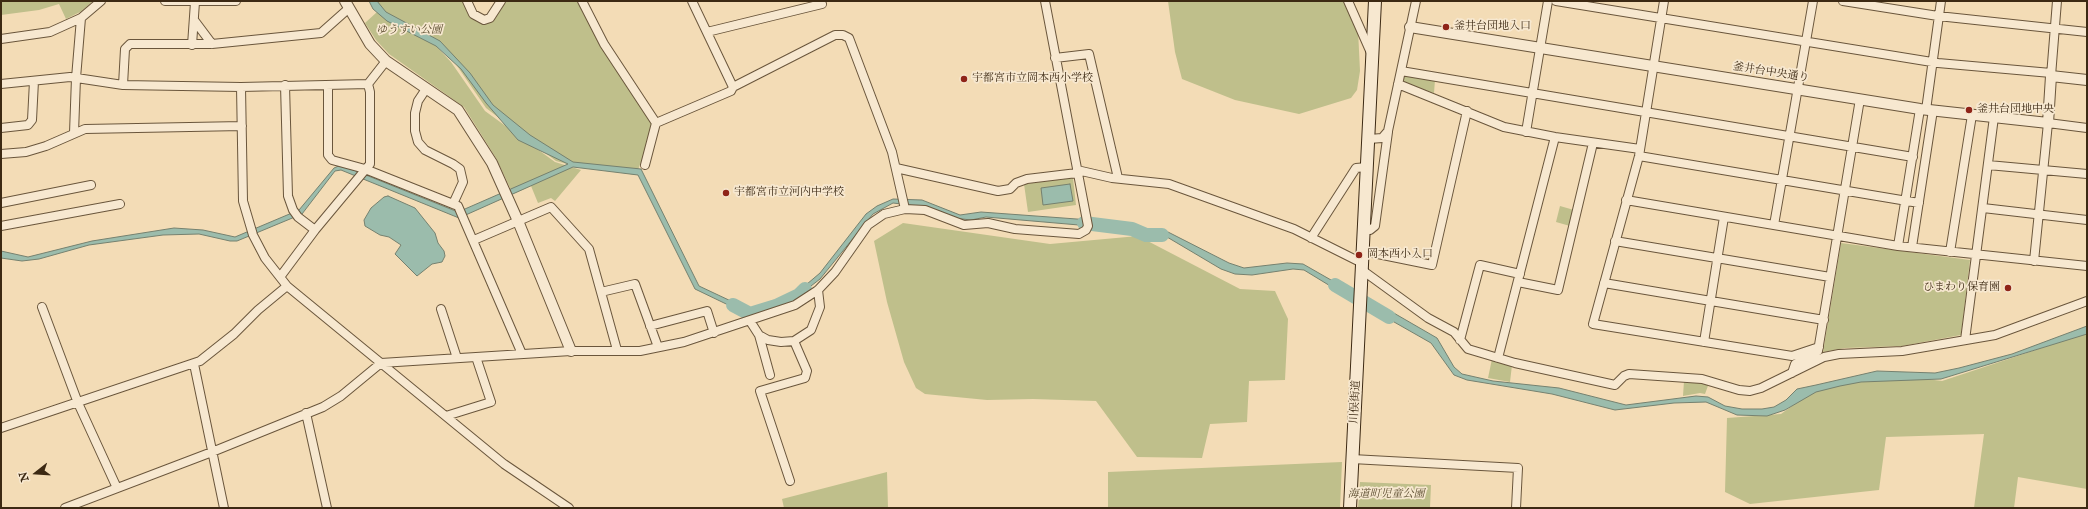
<!DOCTYPE html>
<html>
<head>
<meta charset="utf-8">
<style>
  body { margin:0 }
  #map { position:relative; width:2088px; height:509px; overflow:hidden; background:#f3dcb6; font-family:"IM FELL English",serif }
  canvas { display:block }
  .frame { position:absolute; inset:0; border:2px solid #3c2913; pointer-events:none }
  .north { position:absolute; left:16px; top:453px; width:40px; height:40px; -webkit-text-stroke:3px #f7e8d0; paint-order:stroke; rotate:253deg; font-size:11px; font-weight:700; line-height:16px; text-align:center; color:#3c2913 }
  .north::after { content:''; display:block; margin:auto; width:14px; height:18px; background:#3c2913; clip-path:polygon(50% 0,100% 100%,50% 72%,0 100%) }
</style>
</head>
<body>
<div id="map">
<canvas width="2088" height="509"></canvas>
<div class="frame"></div>
<div class="north">N</div>
</div>
<script>
const c = document.querySelector('canvas').getContext('2d');
c.lineJoin = 'round';
function fill(path, color) { c.fillStyle = color; c.fill(path, 'evenodd'); }
const shape = rows => new Path2D(rows.map(r => 'M' + r).join(''));
function stroke(path, color, width, dash) { c.strokeStyle = color; c.lineWidth = width; c.lineCap = dash ? 'butt' : 'round'; c.setLineDash(dash || []); c.stroke(path); }
function label(font, color, halo, rows, align = 'center') {
  c.font = font + ' "IM FELL English","Noto Serif JP",serif'; c.lineWidth = 3.5; c.setLineDash([]); c.textBaseline = 'middle'; c.strokeStyle = halo; c.fillStyle = color; for (const [text, x, y, turn = 0] of rows) {
    c.save(); c.translate(x, y); c.rotate((+turn || 0) * Math.PI / 180); c.textAlign = isNaN(turn) ? turn : align; if (halo) c.strokeText(text, 0, 0); c.fillText(text, 0, 0); c.restore();
  }
}
fill(shape([
  [1,1,93,1,82,11,66,19,59,4,39,10,1,15],
  [373,1,467,1,484,20,501,1,582,1,656,123,636,175,571,165,556,161,486,108,440,41,436,46,451,62,485,111,555,162,581,170,555,201,551,198,538,203,531,186,513,194,496,158,464,107,389,54,376,40,365,23,377,12],
  [1168,1,1346,1,1358,30,1360,71,1357,90,1351,98,1299,114,1235,100,1182,79,1175,52],
  [1408,75,1435,80,1434,93,1406,84,1403,80,1404,77],
  [1073,178,1076,205,1028,212,1024,184],
  [1560,206,1574,210,1570,226,1556,222],
  [903,223,1050,244,1138,236,1240,289,1275,291,1288,319,1285,380,1249,381,1247,422,1210,424,1202,458,1137,457,1096,401,1033,399,987,400,925,394,916,388,904,362,887,302,874,241],
  [1841,243,1970,260,1961,335,1902,346,1845,348,1823,352],
  [2087,333,2087,489,2018,477,2014,508,1974,508,1984,434,1886,437,1879,490,1750,504,1725,492,1727,418,1781,414,1821,385,1895,375,1942,381],
  [1492,359,1512,365,1510,382,1488,378],
  [1684,381,1709,383,1705,394,1700,393,1683,396],
  [1342,462,1340,508,1108,508,1108,472],
  [887,472,888,508,784,508,782,499],
  [1360,482,1431,485,1430,508,1358,508]
]), '#bfbf8b');
const water = shape([
  [369,1,377,1,386,12,440,41,470,73,493,105,530,135,573,162,641,169,699,286,750,310,794,295,820,273,866,214,877,206,893,199,922,200,960,215,981,212,1104,221,1102,227,986,217,971,220,954,218,909,205,893,203,873,214,820,279,798,296,747,314,695,289,638,175,573,167,459,218,341,170,335,171,302,214,237,241,230,241,199,234,163,235,89,245,39,259,22,261,1,258,1,251,28,257,92,241,174,228,203,230,235,237,299,210,334,168,341,165,458,212,568,164,518,140,486,103,461,69,436,46,387,21,373,9,369,1],
  [1070,184,1073,201,1043,205,1041,188,1070,184],
  [388,196,415,208,435,233,438,243,444,251,445,256,442,262,432,264,417,276,395,254,401,245,389,237,380,235,365,226,364,220,371,208,384,197,388,196],
  [1145,229,1168,232,1229,263,1244,268,1287,263,1303,264,1352,292,1350,298,1304,270,1293,269,1252,275,1235,274,1221,269,1167,237,1144,236,1145,229],
  [1373,301,1437,338,1454,367,1462,374,1493,381,1559,388,1626,405,1696,396,1708,397,1725,406,1742,409,1762,409,1774,407,1786,400,1797,389,1816,385,1877,371,1935,373,1959,368,2012,354,2087,326,2087,334,1941,379,1861,382,1840,386,1816,392,1785,410,1767,416,1737,415,1706,402,1674,403,1615,410,1552,394,1467,380,1454,375,1431,343,1373,310,1373,301]
]);
fill(water, '#9bbcac');
stroke(water, '#75816f', 1);
stroke(shape([
  [1084,223,1132,229,1146,235,1162,235],
  [1335,285,1389,317],
  [733,305,750,314,776,306,799,295,805,289]
]), '#9bbcac', 14);
const minor = shape([
  [165,1,236,1],
  [467,1,473,14,484,20,490,18,501,1],
  [582,1,604,44,656,123,645,165],
  [692,1,733,87],
  [1348,1,1371,53],
  [1556,1,1938,63,2051,73],
  [1664,1,1639,156,1593,324,1792,356,1819,347],
  [1843,1,1938,16,2087,32],
  [194,20,212,44],
  [707,32,822,4],
  [1,39,50,32,81,18,101,1],
  [192,45,195,2],
  [1055,58,1089,54,1118,178],
  [1401,71,1913,157],
  [2051,76,2057,1],
  [1,84,70,77,123,85,241,87,368,84],
  [368,84,386,61],
  [1398,84,1504,127,1555,137,1640,149],
  [123,85,125,49,130,44,212,44,321,33,348,9],
  [285,85,288,196,293,210,298,217,315,230],
  [328,85,328,155,332,160,365,169,458,206,522,354],
  [241,87,243,201,253,235,265,258,287,286,504,464,569,508],
  [426,89,418,101,415,113,415,131,418,142,425,150,453,164,460,169,463,182,453,204],
  [1926,110,1941,1],
  [656,123,731,91,733,87,835,35,843,35,849,38,892,152,905,209],
  [1,128,28,125,32,120,34,81],
  [1526,132,1548,1],
  [74,133,76,78,81,18],
  [1369,139,1382,138,1388,131,1416,1],
  [1,154,26,152,46,146,85,129,242,126],
  [1639,156,1919,203],
  [1988,165,2087,174],
  [896,168,998,191,1010,189,1016,183,1027,179,1077,173],
  [1077,170,1112,178,1169,184,1294,229,1362,263],
  [1626,200,1898,246,2087,266],
  [1,203,91,185],
  [1983,208,2087,220],
  [1774,225,1813,1],
  [1,226,120,204],
  [1364,230,1370,230,1375,226,1388,132],
  [1311,238,1356,168,1367,167],
  [474,240,551,207,589,249,617,350],
  [1615,241,1830,277],
  [1898,246,1920,109],
  [1912,247,1933,110],
  [1363,251,1432,265,1467,111],
  [1950,252,1972,115],
  [2034,261,2048,123,2087,128],
  [1362,270,1428,318,1454,332,1468,349,1515,363,1615,385,1624,376,1629,374,1702,379,1739,390,1750,391,1761,388,1824,357,1839,354,1902,351,1995,335,2087,301],
  [280,277,315,230,370,164,370,92,368,84],
  [1518,282,1558,290,1593,143],
  [1604,283,1824,320],
  [601,292,635,284,658,347],
  [42,307,78,403,117,488],
  [441,309,457,358],
  [750,321,759,335,768,340,781,342,794,341],
  [650,326,707,311,714,333],
  [759,335,770,375],
  [1460,340,1480,265,1520,274],
  [1965,340,1994,117],
  [1704,342,1724,217],
  [1498,358,1555,137],
  [194,364,224,508],
  [1792,373,1795,364,1818,351,1860,99],
  [306,413,327,508],
  [446,416,491,402,476,357],
  [1,428,200,361,234,334,258,310,287,286],
  [1352,459,1518,468,1516,508],
  [790,481,760,391,805,378,807,371,794,341,811,330,820,307,818,290],
  [65,508,212,452,323,407,341,396,381,363,571,351,640,351,684,342,795,305,818,290,835,272,868,225,884,214,905,209,925,210,964,225,988,223,1015,229,1079,234,1086,230,1088,226,1045,1]
]);
const tertiary = shape([
  [345,1,370,44,386,61,458,110,492,163,518,221,571,351],
  [1410,27,1920,109,2048,123,2051,76,2087,80]
]);
const secondary = shape([
  [1350,508,1375,1]
]);
stroke(minor, '#6a563c', 10);
stroke(tertiary, '#6a563c', 12);
stroke(secondary, '#3c2913', 14);
stroke(minor, '#f7e8d0', 8);
stroke(tertiary, '#f7e8d0', 10);
stroke(secondary, '#f7e8d0', 12);
for (const [x, y, r, color] of [
  [1446,27,4,"#8f2418"],
  [964,79,4,"#8f2418"],
  [1969,110,4,"#8f2418"],
  [726,193,4,"#8f2418"],
  [1359,255,4,"#8f2418"],
  [2008,288,4,"#8f2418"]
]) { const dot = new Path2D(); dot.arc(x, y, r, 0, 2 * Math.PI); c.fillStyle = color; c.fill(dot); stroke(dot, '#f7e8d0', 1.5); }
label('11px', '#3c2913', '#f7e8d0', [
  ["釜井台団地入口",1454,27],
  ["宇都宮市立岡本西小学校",972,79],
  ["釜井台団地中央",1977,110],
  ["宇都宮市立河内中学校",734,193],
  ["岡本西小入口",1367,255],
  ["ひまわり保育園",2000,288,"right"]
], 'left');
label('italic 11px', '#5d4e31', '#f7e8d0', [
  ["ゆうすい公園",409,31],
  ["海道町児童公園",1386,495]
]);
label('11px', '#3c2913', '#f7e8d0', [
  ["釜井台中央通り",1771,73,9],
  ["川俣街道",1356,402,-87]
]);
</script>
</body>
</html>
